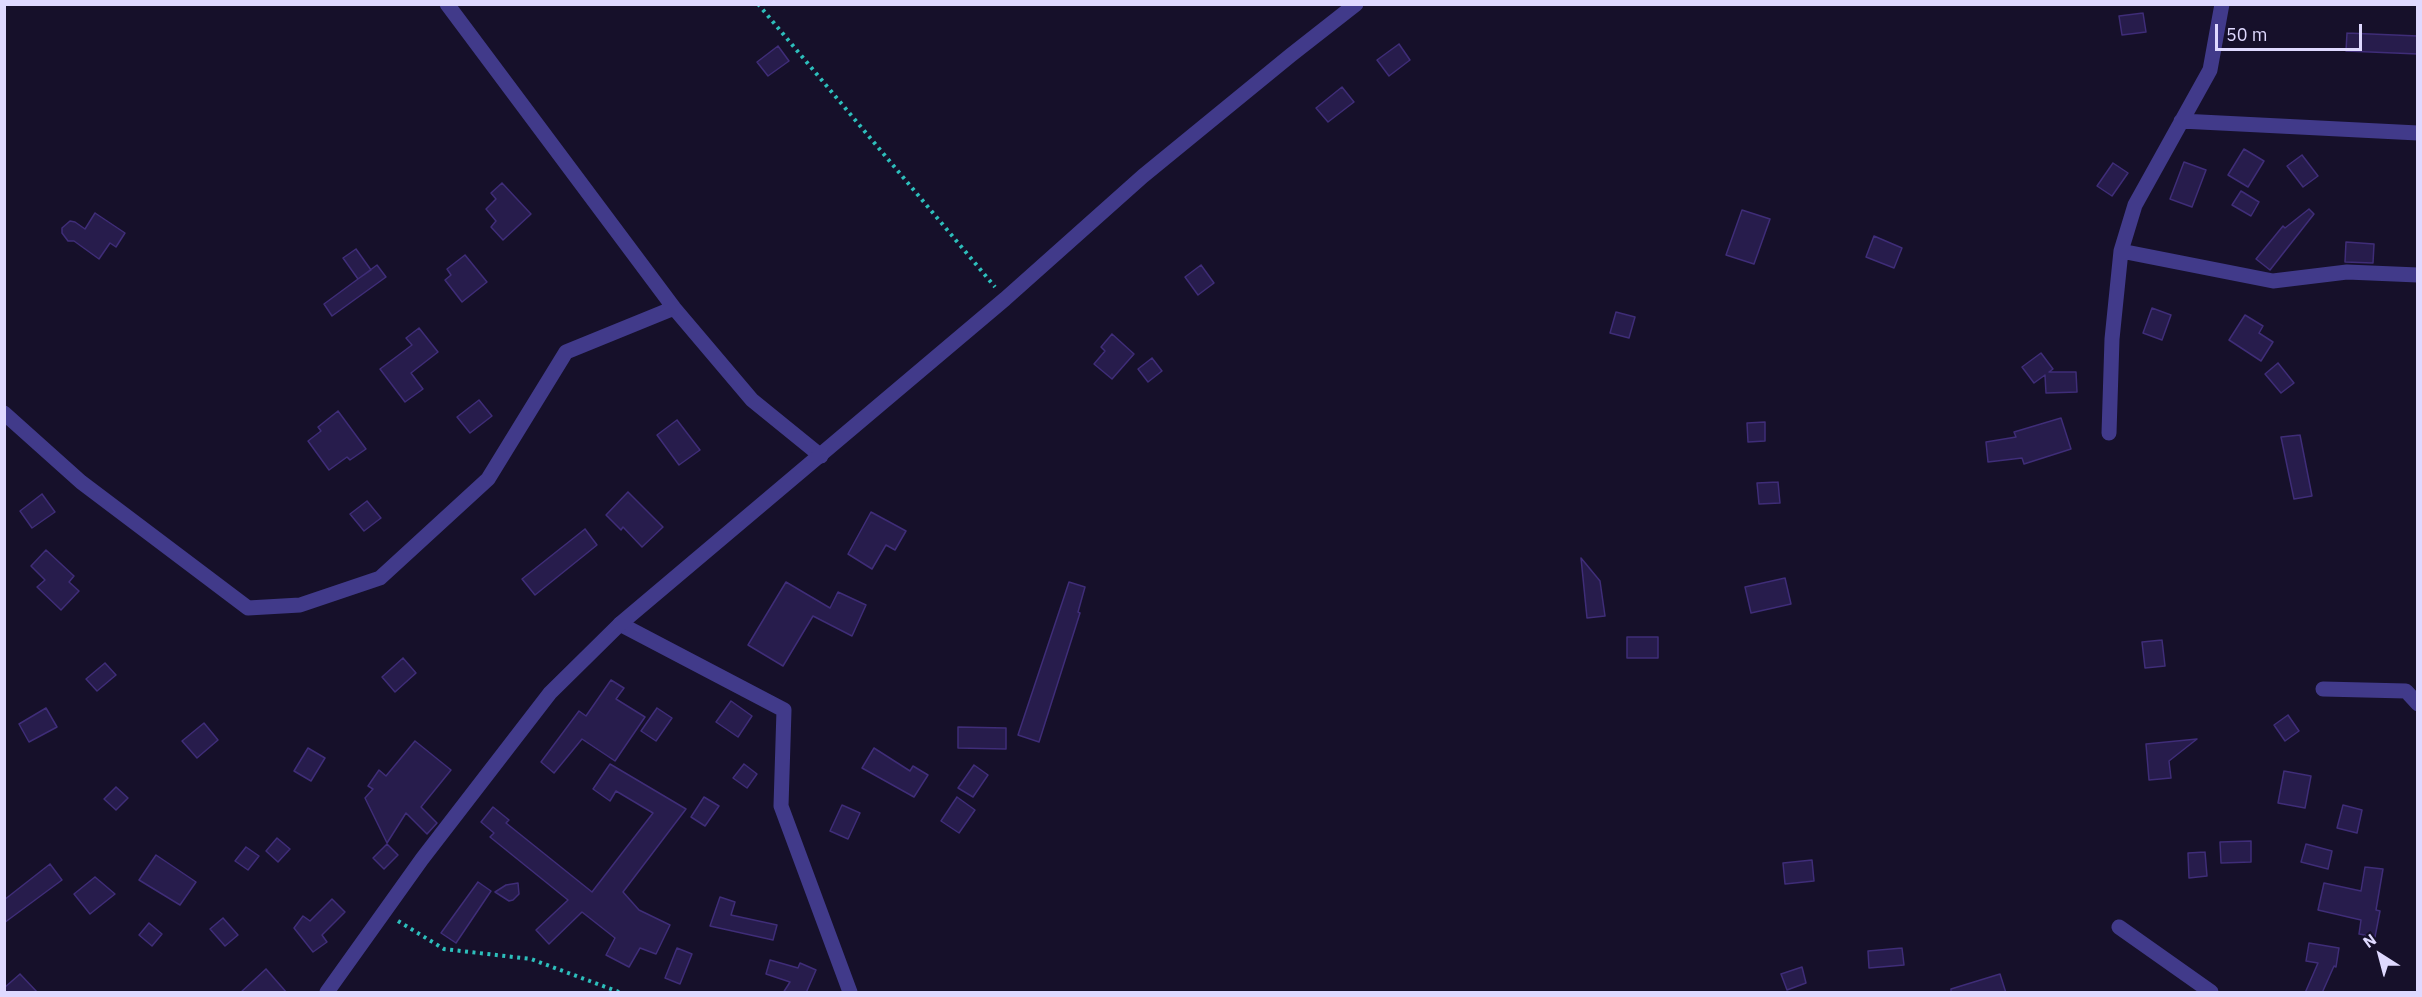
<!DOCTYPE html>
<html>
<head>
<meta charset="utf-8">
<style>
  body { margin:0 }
  #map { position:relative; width:2422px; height:997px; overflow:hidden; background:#16102a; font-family:"IBM Plex Sans",sans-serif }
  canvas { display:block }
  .frame { position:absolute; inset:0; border:6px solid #dfd9ff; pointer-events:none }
  .north { position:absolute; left:2350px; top:925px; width:60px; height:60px; -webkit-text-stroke:4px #16102a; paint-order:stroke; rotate:324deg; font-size:16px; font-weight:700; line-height:24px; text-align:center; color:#dfd9ff }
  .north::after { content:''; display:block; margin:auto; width:21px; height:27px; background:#dfd9ff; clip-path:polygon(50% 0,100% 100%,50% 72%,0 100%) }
  .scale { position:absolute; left:2215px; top:24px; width:147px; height:27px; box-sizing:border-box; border:3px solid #dfd9ff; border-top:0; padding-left:8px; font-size:18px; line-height:21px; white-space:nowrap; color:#dfd9ff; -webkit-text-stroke:4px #16102a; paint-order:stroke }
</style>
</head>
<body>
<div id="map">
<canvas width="2422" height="997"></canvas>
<div class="frame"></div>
<div class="north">N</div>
<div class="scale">50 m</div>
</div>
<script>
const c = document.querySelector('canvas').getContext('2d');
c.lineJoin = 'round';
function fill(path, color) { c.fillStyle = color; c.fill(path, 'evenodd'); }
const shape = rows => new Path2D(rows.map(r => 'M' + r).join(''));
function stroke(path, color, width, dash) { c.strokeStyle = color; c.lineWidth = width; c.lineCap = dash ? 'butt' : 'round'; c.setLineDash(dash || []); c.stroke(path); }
const building = shape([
  [2143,13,2146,32,2122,35,2119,16,2143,13],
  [2347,33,2418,36,2418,54,2346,51,2347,33],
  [1399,44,1410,60,1389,76,1377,60,1399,44],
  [778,46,789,61,768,76,757,62,778,46],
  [1342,87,1354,102,1328,122,1316,108,1342,87],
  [2244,149,2264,161,2248,187,2228,175,2244,149],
  [2302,155,2318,176,2303,187,2287,166,2302,155],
  [2184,162,2206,170,2192,207,2170,199,2184,162],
  [2113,163,2128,173,2112,196,2097,186,2113,163],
  [502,183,531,214,503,240,491,227,496,221,486,209,496,199,491,193,502,183],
  [2241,191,2259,202,2251,216,2232,205,2241,191],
  [2309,209,2314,214,2270,270,2256,259,2283,226,2285,228,2309,209],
  [1742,210,1770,219,1754,264,1726,255,1742,210],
  [95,213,125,233,116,247,110,243,99,259,74,241,68,241,62,233,62,228,70,221,75,222,85,229,95,213],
  [1874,236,1902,248,1894,268,1866,257,1874,236],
  [2346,242,2374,244,2373,263,2345,262,2346,242],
  [356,249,371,270,358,279,343,258,356,249],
  [465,255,487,282,462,302,445,280,451,275,447,269,465,255],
  [377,265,386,277,332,316,324,304,377,265],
  [1201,265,1214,283,1198,295,1185,277,1201,265],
  [2152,308,2171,315,2162,340,2143,333,2152,308],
  [1616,312,1635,317,1629,338,1610,333,1616,312],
  [2245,315,2263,326,2259,333,2273,342,2261,361,2229,340,2245,315],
  [419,328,438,352,411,373,423,389,405,402,380,369,412,345,406,338,419,328],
  [1112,334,1134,354,1112,379,1094,364,1105,351,1101,347,1112,334],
  [2041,353,2053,369,2049,372,2076,372,2077,392,2046,393,2045,375,2034,383,2022,367,2041,353],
  [1152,358,1162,371,1148,382,1138,369,1152,358],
  [2278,363,2294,383,2281,393,2265,374,2278,363],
  [479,400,492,416,470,433,457,417,479,400],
  [338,411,366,449,350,460,347,457,329,470,308,441,321,431,318,427,338,411],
  [2061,418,2071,449,2024,464,2022,458,1988,462,1986,442,2016,437,2014,432,2061,418],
  [677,420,700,450,679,465,657,435,677,420],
  [1765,422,1765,441,1748,442,1747,423,1765,422],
  [2300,435,2312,496,2294,499,2281,437,2300,435],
  [1778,482,1780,503,1759,504,1757,483,1778,482],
  [628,492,663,527,642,547,623,527,621,530,606,515,628,492],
  [42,494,55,512,32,528,20,511,42,494],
  [367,501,381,518,364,531,350,514,367,501],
  [871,512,906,531,895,550,886,545,872,569,848,554,871,512],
  [585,529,597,545,535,595,522,579,585,529],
  [46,550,74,576,69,582,79,591,61,610,37,587,45,580,31,566,46,550],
  [1581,558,1600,581,1605,616,1587,618,1581,558],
  [1785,578,1791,604,1751,613,1745,587,1785,578],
  [786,582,830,608,838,592,866,605,852,636,813,616,783,666,748,645,786,582],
  [1069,582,1085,587,1078,612,1080,613,1039,742,1018,735,1069,582],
  [1627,637,1658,637,1658,658,1627,658,1627,637],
  [2162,640,2165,666,2145,668,2142,642,2162,640],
  [403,658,416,673,395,692,382,677,403,658],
  [105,663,116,675,97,691,86,679,105,663],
  [611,680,624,688,616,699,645,717,615,761,582,739,554,773,541,762,579,711,586,716,611,680],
  [731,701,752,716,738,737,716,722,731,701],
  [46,708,57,727,29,742,19,724,46,708],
  [657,708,672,718,656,741,641,731,657,708],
  [2288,715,2299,731,2285,741,2274,725,2288,715],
  [204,723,218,740,197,758,182,741,204,723],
  [958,727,1006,728,1006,749,958,748,958,727],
  [2197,739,2169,761,2171,778,2149,780,2146,744,2197,739],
  [415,741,451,770,421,807,437,823,427,834,406,813,387,843,365,798,373,789,368,786,379,770,386,776,415,741],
  [308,748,325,758,311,781,294,771,308,748],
  [874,748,910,771,913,766,928,775,914,797,862,768,874,748],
  [610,764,686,809,623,892,639,910,670,925,656,954,640,948,629,967,606,955,615,938,582,912,549,944,536,930,568,900,490,837,494,833,481,822,493,807,509,820,506,823,592,892,653,813,616,791,610,801,593,789,610,764],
  [744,764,757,774,747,788,733,778,744,764],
  [974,765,988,775,973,797,958,788,974,765],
  [2284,771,2311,776,2305,808,2278,803,2284,771],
  [116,787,128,798,116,810,104,799,116,787],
  [704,797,719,806,705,826,691,817,704,797],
  [957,797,975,810,959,833,941,821,957,797],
  [842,805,860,813,848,839,830,831,842,805],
  [2343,805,2362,810,2357,833,2337,828,2343,805],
  [277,838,290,849,278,862,266,851,277,838],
  [2251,841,2251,862,2221,863,2220,842,2251,841],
  [387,844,398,855,384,869,373,858,387,844],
  [2306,844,2332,851,2328,869,2301,862,2306,844],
  [246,847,259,856,248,870,235,861,246,847],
  [2205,852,2207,876,2189,878,2188,853,2205,852],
  [156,855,196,882,180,905,139,880,156,855],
  [1812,860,1814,881,1785,884,1783,863,1812,860],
  [50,864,62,880,4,923,4,900,50,864],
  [2365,867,2383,869,2376,910,2380,911,2375,937,2359,934,2361,920,2318,910,2324,883,2361,891,2365,867],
  [95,877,115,894,90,914,74,894,95,877],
  [478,882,491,891,456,943,441,933,478,882],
  [518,883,519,894,513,900,509,901,495,892,506,885,518,883],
  [720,897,735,902,731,915,777,925,773,940,710,926,720,897],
  [332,899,345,912,322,935,327,942,313,952,294,928,303,916,310,921,332,899],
  [223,918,238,935,225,946,210,929,223,918],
  [149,923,162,934,152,946,139,935,149,923],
  [2309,943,2339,948,2336,967,2334,966,2322,993,2305,993,2318,963,2306,961,2309,943],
  [677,948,692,954,680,984,665,978,677,948],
  [1902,948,1904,965,1869,968,1868,951,1902,948],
  [770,960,798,968,800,963,816,970,806,993,783,993,790,982,766,974,770,960],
  [1802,967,1806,983,1787,990,1781,974,1802,967],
  [266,969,287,993,240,993,266,969],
  [20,974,38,993,4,993,4,988,20,974],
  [2000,974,2006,993,1951,993,1951,989,2000,974]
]);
fill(building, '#271c4c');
stroke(building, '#3f2d78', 1.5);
stroke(shape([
  [758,4,995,287],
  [398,921,444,949,531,959,619,992]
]), '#2dbfbc', 4, [3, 4.5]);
stroke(shape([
  [447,4,674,308,752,400,821,456],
  [2181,121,2418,133],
  [2121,251,2273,281,2347,272,2418,275],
  [4,413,81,482,248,608,300,605,380,578,488,479,566,352,674,308],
  [2109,433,2112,339,2121,251,2135,205,2210,70,2222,4],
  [620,624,784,710,781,806,850,992],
  [2323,689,2406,691,2418,704],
  [2119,927,2211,992]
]), '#413a8a', 15);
stroke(shape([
  [327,992,422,859,550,693,620,624,1005,299,1143,176,1291,55,1356,4]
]), '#413a8a', 15);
</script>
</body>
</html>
